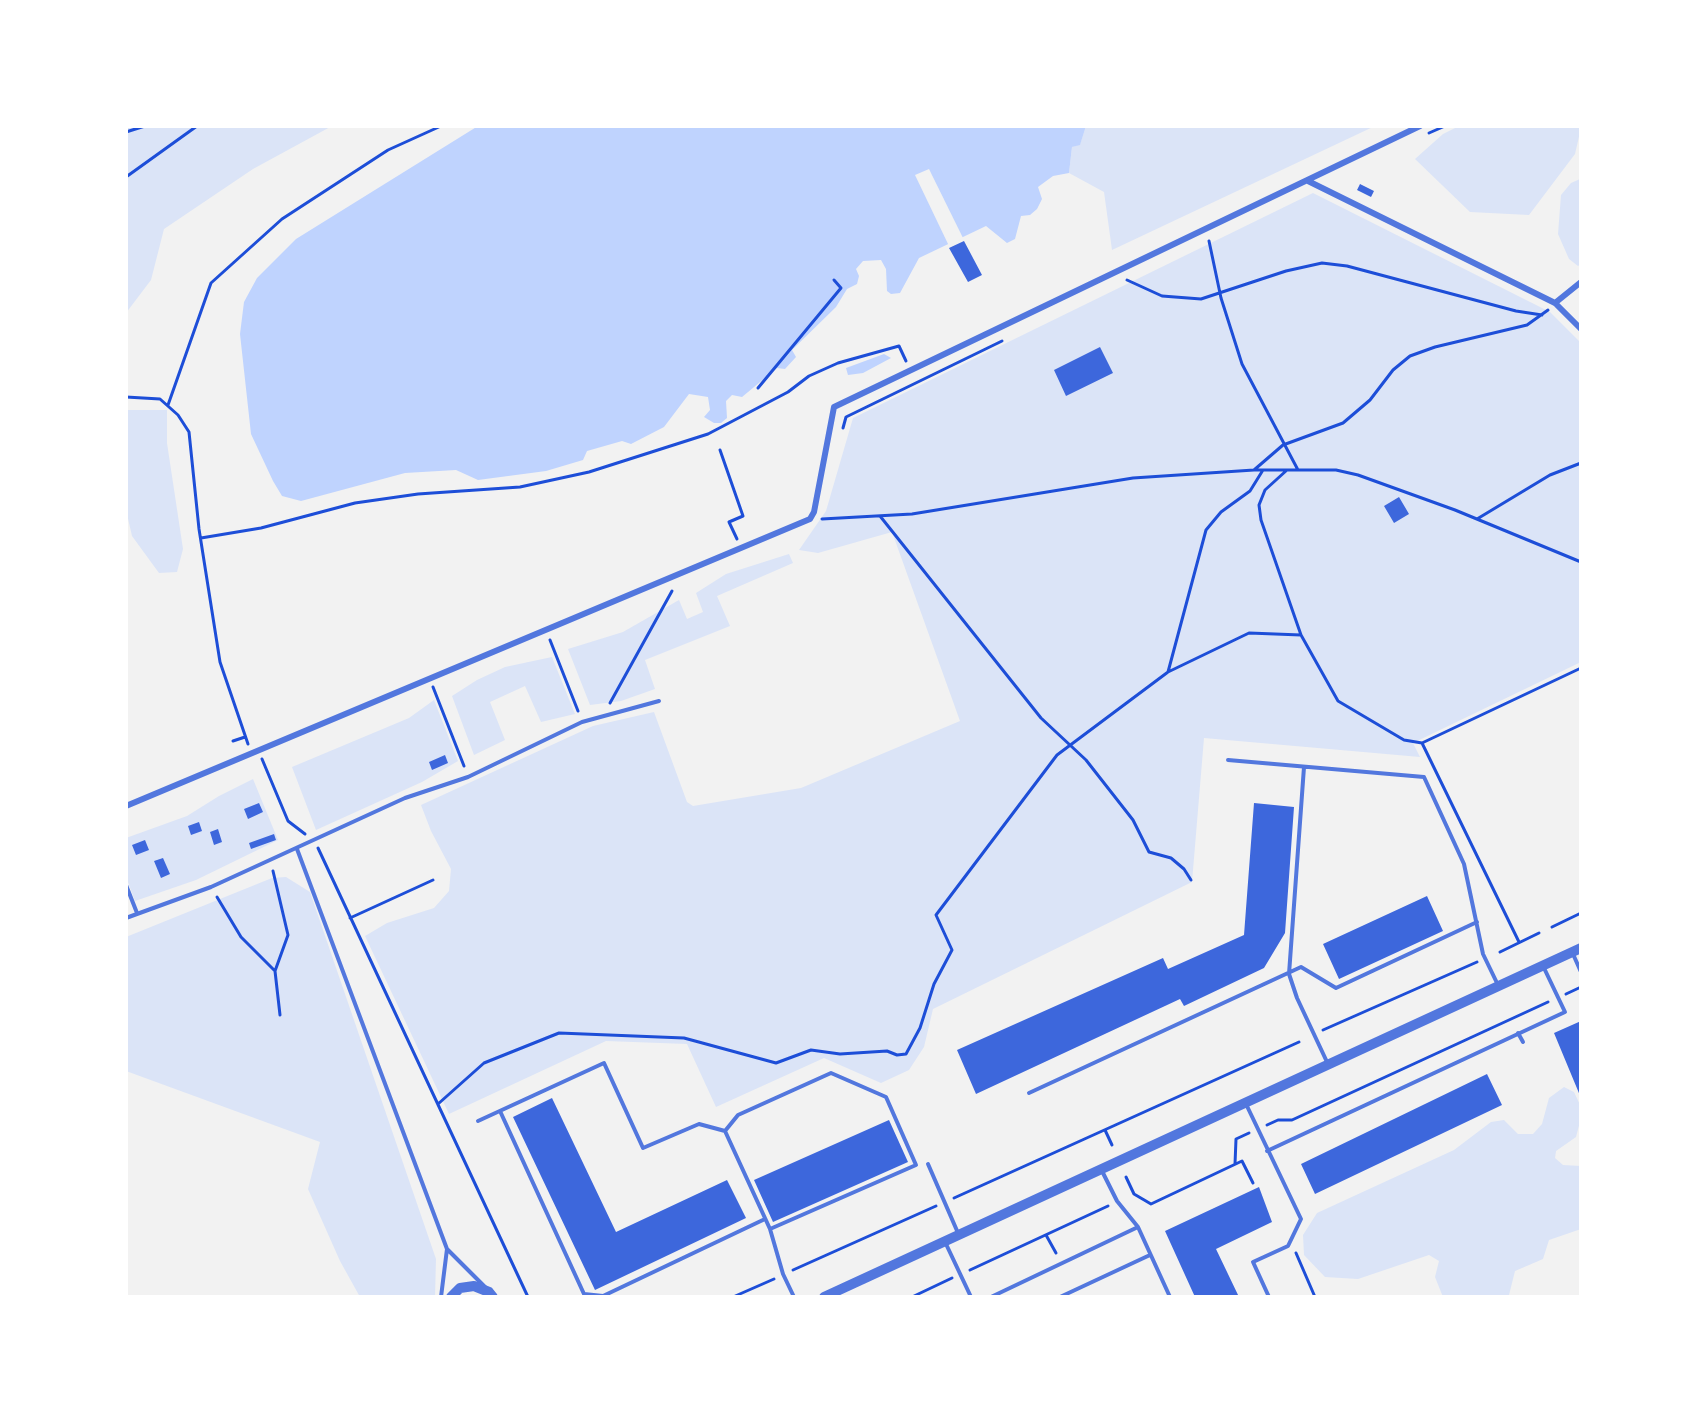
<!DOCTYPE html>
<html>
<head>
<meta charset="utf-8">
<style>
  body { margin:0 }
  #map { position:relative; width:1707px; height:1423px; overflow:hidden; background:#f2f2f2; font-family:"Roboto Condensed",sans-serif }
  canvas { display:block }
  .frame { position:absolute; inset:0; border:128px solid #fff; pointer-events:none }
</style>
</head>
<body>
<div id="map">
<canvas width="1707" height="1423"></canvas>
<div class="frame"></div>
</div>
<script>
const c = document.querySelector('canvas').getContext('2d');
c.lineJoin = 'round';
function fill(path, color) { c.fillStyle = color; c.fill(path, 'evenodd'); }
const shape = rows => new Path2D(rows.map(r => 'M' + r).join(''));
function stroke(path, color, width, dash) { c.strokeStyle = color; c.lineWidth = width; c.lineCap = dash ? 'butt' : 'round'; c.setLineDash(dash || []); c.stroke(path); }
fill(shape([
  [127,126,332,126,253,169,164,229,151,280,126,313],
  [1086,126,1375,126,1112,250,1104,192,1069,173,1072,147,1080,144],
  [1459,126,1580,126,1581,128,1575,154,1529,215,1470,212,1415,159,1443,134],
  [1581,161,1581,264,1578,266,1569,259,1558,234,1561,195,1571,183,1580,179],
  [1313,193,1550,312,1581,343,1581,662,1413,743,1420,757,1204,738,1192,882,933,1009,924,1047,909,1070,881,1083,824,1058,716,1107,687,1044,606,1041,449,1114,365,936,387,923,434,908,449,891,451,869,431,831,421,805,593,726,654,712,687,802,693,806,801,788,960,721,892,532,818,553,799,550,826,511,853,418],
  [126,410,167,410,167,443,183,549,177,572,159,573,132,536,126,510],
  [789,554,793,563,717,596,730,626,645,660,655,689,621,701,590,705,568,649,623,632,679,600,687,619,703,612,696,593,726,574],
  [552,657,575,714,541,722,525,686,490,702,505,740,474,755,452,696,477,680,505,667],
  [434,700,458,761,422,782,316,830,292,767,409,718],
  [253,779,278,840,196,880,135,901,126,877,126,838,187,816,219,796],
  [286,877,310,892,436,1259,435,1297,360,1297,340,1261,308,1189,320,1142,126,1071,126,937,272,878],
  [1564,1087,1574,1092,1581,1107,1581,1118,1576,1137,1556,1151,1555,1158,1563,1165,1581,1166,1581,1229,1549,1240,1543,1259,1515,1271,1509,1295,1504,1297,1443,1297,1435,1277,1439,1261,1429,1255,1358,1279,1325,1277,1304,1255,1303,1235,1317,1213,1454,1150,1491,1122,1504,1120,1518,1134,1533,1134,1542,1124,1549,1098]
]), '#dbe4f7');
fill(shape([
  [478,126,1086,126,1080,145,1072,147,1069,173,1053,176,1038,187,1042,199,1037,209,1030,215,1021,216,1015,239,1007,243,986,226,919,258,900,293,891,294,887,291,886,269,881,260,863,261,856,269,859,276,857,284,847,289,836,307,792,350,796,357,785,369,777,368,742,397,732,395,726,401,727,418,721,423,714,423,704,417,710,410,708,397,689,394,664,427,631,444,622,441,587,451,583,460,546,471,478,480,456,470,405,473,301,501,282,496,273,481,251,434,240,334,244,302,257,278,296,239],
  [884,354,891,358,863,373,848,375,846,368]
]), '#bfd3fe');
fill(shape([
  [929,169,963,238,949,246,915,175]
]), '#f2f2f2');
fill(shape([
  [1360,184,1374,191,1371,197,1357,190],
  [964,241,982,275,968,282,949,248],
  [1100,347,1113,373,1066,396,1054,370],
  [1399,497,1409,514,1394,523,1384,506],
  [445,755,448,763,432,770,429,762],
  [259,803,263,812,248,819,244,809],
  [1254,803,1294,807,1285,933,1264,968,1184,1006,1180,999,976,1094,957,1050,1163,958,1168,969,1244,935],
  [199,822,202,831,191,835,188,826],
  [218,829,222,842,214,845,210,832],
  [274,834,276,840,251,849,249,843],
  [145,840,149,850,136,855,132,845],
  [163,858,170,874,161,878,154,861],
  [1427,896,1443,931,1339,979,1323,944],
  [1581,1021,1581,1098,1554,1033],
  [1487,1074,1502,1105,1315,1194,1301,1164],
  [552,1098,616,1232,727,1180,746,1218,595,1290,513,1117],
  [889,1120,908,1162,773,1222,754,1180],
  [1259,1187,1272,1222,1216,1249,1239,1297,1195,1297,1165,1231]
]), '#3d67dc');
stroke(shape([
  [126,132,145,126],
  [1429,133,1445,126],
  [126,177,197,126],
  [1209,241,1221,298,1242,364,1298,470],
  [1127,280,1162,296,1201,299,1286,271,1322,263,1347,266,1516,311,1542,315],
  [758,388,841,288,834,280],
  [126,397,160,399,178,415,189,432,199,529,220,662,248,744],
  [168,405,211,283,282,219,388,150,441,126],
  [843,428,846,417,1002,341],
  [720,450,743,516,729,522,737,539],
  [1254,470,1283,445,1343,423,1370,400,1393,370,1410,356,1435,347,1527,325,1548,310],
  [1287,470,1265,490,1259,505,1261,520,1301,635],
  [880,516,1041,718,1086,760,1133,820,1149,852,1171,858,1184,869,1191,880],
  [822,519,912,514,1133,478,1254,470,1336,470,1358,475,1455,510,1581,562],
  [1477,519,1550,475,1581,463],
  [201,538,261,528,355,503,418,494,520,487,589,472,708,434,788,392,809,376,838,363,899,346,906,361],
  [550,640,578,711],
  [1168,672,1206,530,1221,512,1250,491,1263,470],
  [433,687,464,766],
  [610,703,672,591],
  [233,741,245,737],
  [262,759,288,821,305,834],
  [318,848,528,1297],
  [273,871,288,935,275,971],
  [217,897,241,937,275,971,280,1015],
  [350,918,433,880],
  [1552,927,1581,913],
  [1519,942,1422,743,1581,668],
  [1500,952,1539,933],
  [1566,994,1581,987],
  [1323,1030,1477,962],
  [438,1104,484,1063,559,1033,684,1038,776,1063,811,1050,840,1054,887,1051,897,1055,906,1054,920,1028,934,984,952,950,936,915,1057,755,1168,672,1249,633,1301,635,1338,701,1404,740,1422,743],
  [1267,1125,1278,1120,1292,1120,1548,1002],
  [1105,1130,1112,1145],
  [1235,1164,1236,1139,1249,1133],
  [1126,1177,1134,1194,1151,1204,1242,1161,1253,1183],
  [954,1198,1299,1042],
  [1046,1235,1056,1253],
  [1296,1253,1315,1297],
  [793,1270,936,1206],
  [970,1270,1108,1206],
  [733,1297,774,1279],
  [912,1297,952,1278]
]), '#1d4ed8', 3);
stroke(shape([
  [1228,760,1424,777,1464,864,1483,954,1497,983],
  [1304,767,1289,974,1297,998,1327,1062],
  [297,849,447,1249,485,1287],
  [126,885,137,913],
  [126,918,211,887,405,798,468,777,582,722,659,701],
  [1573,954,1581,972],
  [1518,1033,1523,1042],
  [1029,1093,1301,967,1336,988,1477,922],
  [1246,1104,1301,1219,1288,1246,1253,1262,1269,1297],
  [500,1111,584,1294,603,1296,765,1219],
  [478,1121,604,1063,643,1148,699,1124,725,1131],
  [1267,1151,1565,1012,1544,968],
  [928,1164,958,1233],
  [1102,1171,1117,1201,1138,1227,1170,1297],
  [770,1229,725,1131,738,1115,831,1073,886,1097,916,1165,770,1229,783,1274,794,1297],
  [946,1244,971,1297],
  [441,1297,447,1249],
  [991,1297,1138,1227],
  [1060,1297,1150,1255]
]), '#5277de', 4);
stroke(shape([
  [1308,181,1555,303,1581,329],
  [1555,303,1581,282],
  [126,806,810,519,814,512,834,407,1420,126]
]), '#5277de', 6);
stroke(shape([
  [451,1297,460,1288,474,1286,489,1292,493,1297],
  [824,1297,1581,948]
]), '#5277de', 10);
</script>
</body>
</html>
